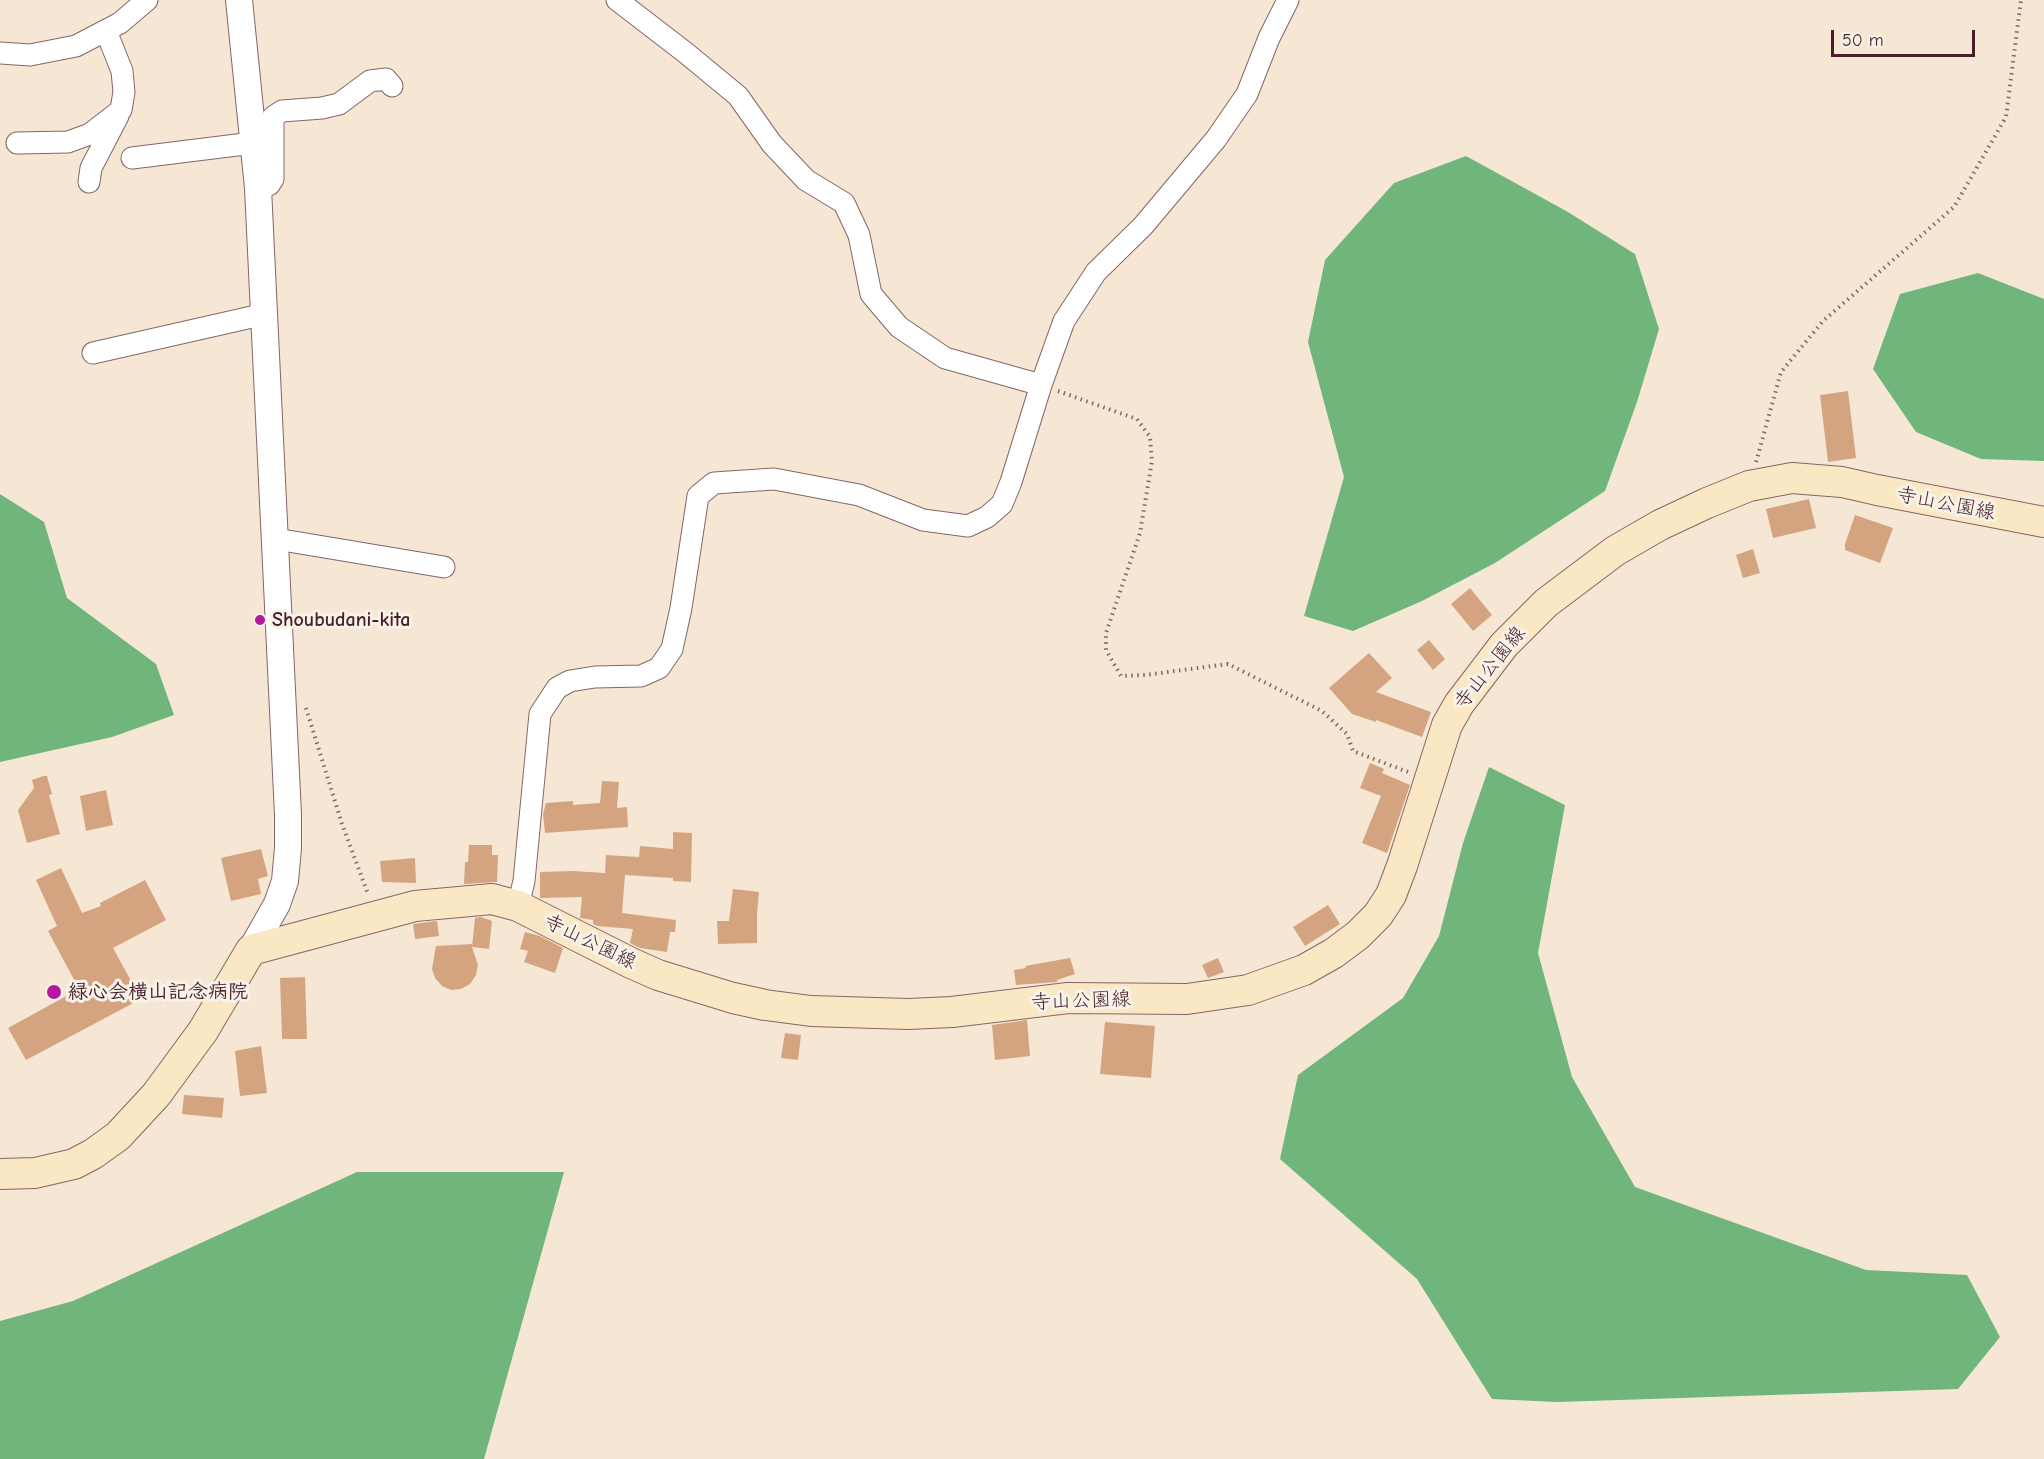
<!DOCTYPE html>
<html>
<head>
<meta charset="utf-8">
<style>
  body { margin:0 }
  #map { position:relative; width:2044px; height:1459px; overflow:hidden; background:#f6e7d4; font-family:"Comic Neue",sans-serif }
  canvas { display:block }
  .scale { position:absolute; left:1831px; top:30px; width:144px; height:27px; box-sizing:border-box; border:3px solid #4a1f2b; border-top:0; padding-left:8px; font-size:18px; line-height:21px; white-space:nowrap; color:#4a1f2b; -webkit-text-stroke:4px #f7f3e8; paint-order:stroke }
</style>
</head>
<body>
<div id="map">
<canvas width="2044" height="1459"></canvas>
<div class="scale">50 m</div>
</div>
<script>
const c = document.querySelector('canvas').getContext('2d');
c.lineJoin = 'round';
function fill(path, color) { c.fillStyle = color; c.fill(path, 'evenodd'); }
const shape = rows => new Path2D(rows.map(r => 'M' + r).join(''));
function stroke(path, color, width, dash) { c.strokeStyle = color; c.lineWidth = width; c.lineCap = dash ? 'butt' : 'round'; c.setLineDash(dash || []); c.stroke(path); }
function label(font, color, halo, rows, align = 'center') {
  c.font = font + ' "Comic Neue","Klee One",sans-serif'; c.lineWidth = 6; c.setLineDash([]); c.textBaseline = 'middle'; c.strokeStyle = halo; c.fillStyle = color; for (const [text, x, y, turn = 0] of rows) {
    c.save(); c.translate(x, y); c.rotate((+turn || 0) * Math.PI / 180); c.textAlign = isNaN(turn) ? turn : align; if (halo) c.strokeText(text, 0, 0); c.fillText(text, 0, 0); c.restore();
  }
}
fill(shape([
  [1466,156,1568,212,1635,254,1659,329,1637,402,1605,491,1495,563,1422,601,1353,631,1304,616,1344,477,1308,342,1325,260,1394,183],
  [1978,273,2044,299,2044,461,1981,459,1916,432,1873,369,1900,294],
  [0,494,44,522,67,598,156,664,174,715,112,737,0,762],
  [1489,767,1565,805,1538,953,1572,1077,1635,1187,1866,1270,1967,1275,2000,1337,1958,1389,1557,1402,1492,1399,1417,1279,1280,1159,1298,1075,1403,998,1439,936,1463,843],
  [357,1172,564,1172,484,1459,0,1459,0,1321,73,1301]
]), '#70b67c');
fill(shape([
  [1848,391,1856,458,1828,462,1820,395],
  [1809,499,1816,528,1773,538,1766,509],
  [1855,515,1893,528,1880,563,1845,550,1845,544],
  [1753,549,1760,573,1743,578,1736,555],
  [1470,588,1492,615,1473,631,1451,604],
  [1429,640,1445,659,1433,670,1417,650],
  [1369,653,1392,678,1376,692,1431,712,1422,737,1376,720,1376,722,1352,714,1329,688],
  [1370,763,1384,769,1382,773,1410,785,1387,853,1362,843,1381,796,1360,788],
  [43,776,47,776,52,794,49,795,60,834,27,843,18,810,34,788,32,780],
  [602,781,619,782,617,808,627,807,628,827,545,833,543,814,546,803,573,801,573,805,600,803],
  [106,790,113,825,86,831,80,796],
  [673,832,692,833,691,882,673,881,673,878,625,875,622,913,676,920,675,932,670,932,667,952,640,948,630,943,633,929,597,926,593,924,593,920,580,918,582,897,540,898,540,872,572,871,605,873,606,855,639,857,640,846,673,849],
  [469,845,492,845,492,855,498,855,497,882,464,884,465,862,468,862],
  [261,849,268,876,258,879,261,894,231,901,221,858],
  [415,858,416,883,382,882,380,861],
  [61,868,82,913,101,906,100,903,145,880,166,920,113,948,141,999,26,1060,8,1028,79,989,48,931,57,926,36,880],
  [733,889,759,892,757,913,757,943,718,944,717,921,729,921],
  [1328,905,1340,924,1305,946,1293,927],
  [481,917,492,921,489,949,472,947,478,965,476,975,470,984,461,989,451,990,442,986,435,978,432,969,436,946,472,944,472,946,475,918],
  [437,921,439,936,415,939,413,924],
  [525,932,540,936,563,948,555,973,524,962,528,951,520,949],
  [1070,958,1075,974,1057,980,1057,982,1016,985,1014,970,1026,968,1025,966],
  [1218,958,1224,972,1208,978,1202,965],
  [305,977,307,1039,282,1039,280,978],
  [1027,1020,1030,1056,995,1060,992,1025],
  [1105,1022,1155,1026,1151,1078,1100,1074],
  [785,1033,801,1035,798,1060,781,1058],
  [261,1046,267,1093,240,1096,235,1051],
  [184,1095,224,1098,222,1118,182,1114]
]), '#d4a481');
const minor = shape([
  [617,0,686,53,738,96,772,144,806,180,844,203,859,235,871,294,899,327,945,358,1041,385],
  [0,53,30,55,76,46,120,23,147,0],
  [17,143,68,142,90,134,121,110,124,92,122,71,106,31],
  [132,158,253,143],
  [89,182,91,168,118,116],
  [258,188,269,185,273,179,273,117,282,111,322,108,339,104,370,81,386,79,392,86],
  [93,353,265,314],
  [276,539,444,567],
  [518,906,524,881,540,714,557,688,570,681,595,677,641,676,659,668,672,649,681,608,698,496,714,483,774,479,859,495,923,520,968,526,987,517,1002,504,1011,482,1041,385,1064,321,1096,272,1143,226,1216,139,1247,94,1269,38,1288,0]
]);
const tertiary = shape([
  [239,0,258,188,288,815,288,848,285,881,277,904,251,950]
]);
const secondary = shape([
  [0,1174,35,1173,74,1164,93,1154,118,1136,156,1095,203,1031,251,950,415,906,492,899,518,906,631,963,658,975,733,998,765,1005,811,1011,908,1014,952,1012,1068,998,1187,999,1248,990,1304,970,1334,953,1358,935,1378,915,1391,895,1402,866,1447,725,1459,704,1504,645,1546,603,1615,551,1660,525,1707,503,1749,486,1792,478,1842,482,1877,490,2044,522]
]);
stroke(minor, '#866566', 23);
stroke(tertiary, '#866566', 28);
stroke(secondary, '#866566', 32);
stroke(shape([
  [1058,391,1137,419,1150,437,1152,461,1140,533,1106,633,1106,650,1121,676,1145,675,1228,664,1322,711,1347,734,1353,751,1408,772],
  [1756,462,1781,372,1823,321,1954,207,2006,117,2021,0],
  [306,708,342,824,368,894]
]), '#866566', 4, [1.5, 4.5]);
stroke(minor, '#fff', 21);
stroke(tertiary, '#fff', 26);
stroke(secondary, '#fae7c3', 30);
for (const [x, y, r, color] of [
  [260,620,6,"#b5179e"],
  [54,992,8,"#b5179e"]
]) { const dot = new Path2D(); dot.arc(x, y, r, 0, 2 * Math.PI); c.fillStyle = color; c.fill(dot); stroke(dot, '#f7f3e8', 2); }
label('20px', '#4a1f2b', '#f7f3e8', [
  ["寺山公園線",1946,504,11],
  ["寺山公園線",1490,668,-51],
  ["寺山公園線",590,942,26],
  ["寺山公園線",1081,1001,-2]
]);
label('bold 20px', '#4a1f2b', '#f7f3e8', [
  ["Shoubudani-kita",272,620],
  ["緑心会横山記念病院",68,992]
], 'left');
</script>
</body>
</html>
